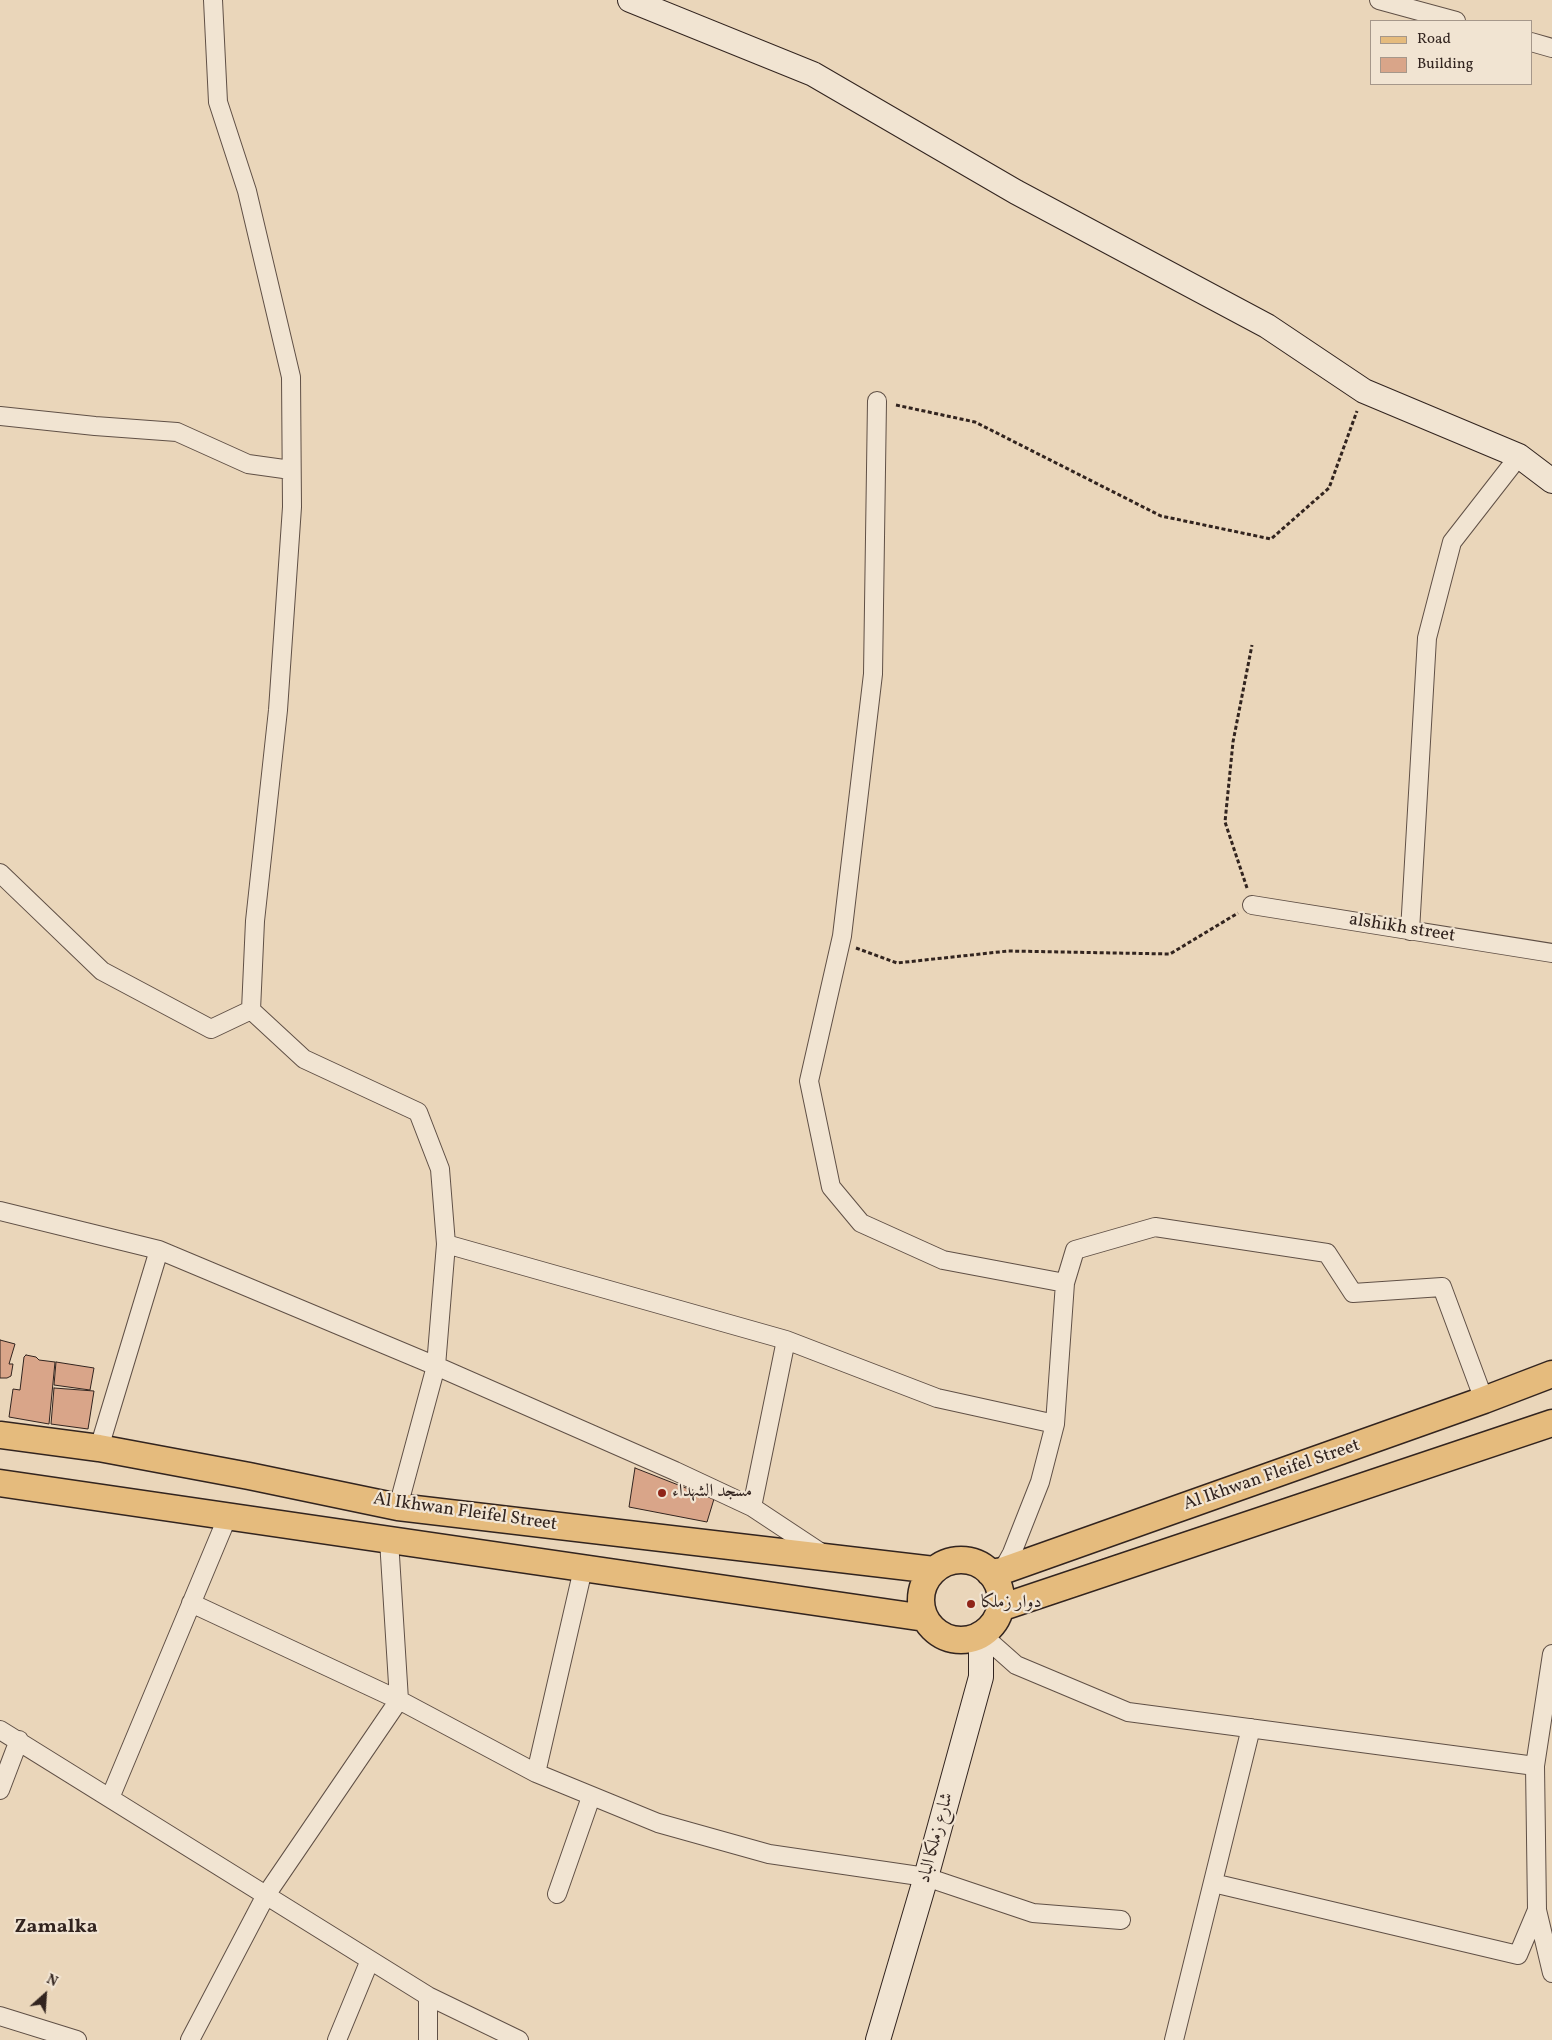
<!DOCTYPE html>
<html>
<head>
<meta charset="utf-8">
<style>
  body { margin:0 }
  #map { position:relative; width:1552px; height:2040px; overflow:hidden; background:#ead6ba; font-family:Vollkorn,serif }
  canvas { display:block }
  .legend { position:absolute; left:1370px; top:20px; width:162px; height:65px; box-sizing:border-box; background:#f1e4d2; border:1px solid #a5978a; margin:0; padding:6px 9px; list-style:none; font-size:15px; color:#32241f }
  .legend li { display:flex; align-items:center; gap:10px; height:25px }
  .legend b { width:25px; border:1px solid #a5978a }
  .north { position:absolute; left:20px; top:1970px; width:50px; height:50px; -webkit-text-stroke:4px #f1e4d2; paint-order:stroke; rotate:26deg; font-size:14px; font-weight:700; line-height:20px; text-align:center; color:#32241f }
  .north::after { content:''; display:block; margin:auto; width:18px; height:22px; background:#32241f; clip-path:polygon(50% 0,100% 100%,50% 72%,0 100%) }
</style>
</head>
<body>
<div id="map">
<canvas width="1552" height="2040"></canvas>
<ul class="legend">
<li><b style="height:6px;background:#e5bb7d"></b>Road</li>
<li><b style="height:14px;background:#d9a589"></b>Building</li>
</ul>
<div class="north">N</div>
</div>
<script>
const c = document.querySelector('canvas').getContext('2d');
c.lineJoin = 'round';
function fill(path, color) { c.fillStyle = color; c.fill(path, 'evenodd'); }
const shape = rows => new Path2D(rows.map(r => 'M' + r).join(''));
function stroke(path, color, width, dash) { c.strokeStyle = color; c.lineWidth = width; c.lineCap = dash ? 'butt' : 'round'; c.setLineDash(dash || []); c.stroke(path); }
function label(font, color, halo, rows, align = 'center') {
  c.font = font + ' Vollkorn,Amiri,serif'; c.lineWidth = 4.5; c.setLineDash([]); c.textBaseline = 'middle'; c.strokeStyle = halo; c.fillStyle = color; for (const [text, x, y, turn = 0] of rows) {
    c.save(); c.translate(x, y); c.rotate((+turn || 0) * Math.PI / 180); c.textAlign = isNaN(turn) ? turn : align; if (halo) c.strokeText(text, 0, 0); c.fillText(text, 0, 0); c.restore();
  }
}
const building = shape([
  [0,1340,15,1344,9,1364,13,1364,11,1376,7,1378,0,1378,0,1340],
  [26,1355,36,1357,39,1360,55,1362,49,1424,9,1417,13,1389,20,1390,24,1357,26,1355],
  [56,1362,94,1368,90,1390,54,1385,56,1362],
  [54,1388,94,1391,88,1429,51,1424,54,1388],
  [635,1468,714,1499,707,1522,629,1507,635,1468]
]);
fill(building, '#d9a589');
stroke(building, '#32241f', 1);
const street = shape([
  [1379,0,1456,21],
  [1531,42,1552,48],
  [877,401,873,674,842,936,809,1081,831,1187,861,1223,943,1260,1065,1283],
  [0,416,95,426,177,432,248,464,291,470],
  [0,873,102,971,211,1029,251,1010],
  [1252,905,1552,953],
  [1410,931,1427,638,1452,542,1519,456],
  [0,1211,159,1250,436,1366,446,1244,440,1169,418,1112,304,1059,251,1010,255,921,278,710,292,507,291,377,247,191,218,102,213,0],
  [446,1244,786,1340,937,1398,1055,1424],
  [99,1448,159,1250],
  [398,1507,436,1366,675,1471,752,1507,823,1554],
  [752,1507,786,1340],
  [1002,1571,1012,1553,1040,1482,1055,1424,1065,1283,1075,1250,1155,1227,1327,1253,1353,1293,1442,1287,1484,1400],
  [191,1603,399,1700,536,1773,658,1823,769,1854,926,1877,1033,1913,1121,1920],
  [981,1634,1016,1665,1128,1712,1535,1766],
  [1552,1654,1535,1766,1537,1910,1552,1973],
  [0,1730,428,1996,519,2040],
  [536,1773,583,1569],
  [0,1790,19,1740],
  [110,1798,227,1518],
  [1213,1883,1518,1955,1537,1910],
  [557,1894,591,1797],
  [0,2016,77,2040],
  [190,2040,266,1895,399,1700,389,1540],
  [337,2040,370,1960],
  [428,2040,428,1996],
  [1174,2040,1251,1728]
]);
const secondary = shape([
  [630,0,813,74,1016,192,1267,326,1364,391,1519,456,1552,481],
  [878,2040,926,1877,981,1677,981,1634]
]);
const primary = shape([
  [0,1435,99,1448,249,1476,398,1507,934,1570],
  [0,1483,925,1618],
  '921 1600a40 40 0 1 1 80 0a40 40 0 1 1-80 0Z',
  [990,1573,1002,1571,1484,1400,1552,1374],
  [1000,1608,1552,1423]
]);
stroke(street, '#605046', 20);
stroke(secondary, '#32241f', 26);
stroke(primary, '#32241f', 29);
stroke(shape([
  [896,405,975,422,1161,516,1271,539,1329,488,1357,411],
  [1247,888,1225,822,1233,742,1252,645],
  [856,948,897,963,1008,951,1170,954,1238,913]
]), '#32241f', 3, [4, 2.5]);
stroke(street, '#f1e4d2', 18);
stroke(secondary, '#f1e4d2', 24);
stroke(primary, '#e5bb7d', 26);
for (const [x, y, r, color] of [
  [662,1493,5,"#8f2418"],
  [971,1604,5,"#8f2418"]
]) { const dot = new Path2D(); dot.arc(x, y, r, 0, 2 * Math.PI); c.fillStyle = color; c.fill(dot); stroke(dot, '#f1e4d2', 2); }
label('18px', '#32241f', '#f1e4d2', [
  ["alshikh street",1402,929,9],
  ["Al Ikhwan Fleifel Street",1272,1476,-19],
  ["Al Ikhwan Fleifel Street",465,1513,8],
  ["شارع زملكا الباد",937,1838,-75]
]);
label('18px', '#32241f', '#f1e4d2', [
  ["مسجد الشهداء",672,1493],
  ["دوار زملكا",981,1604]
], 'left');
label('bold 20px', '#32241f', '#f1e4d2', [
  ["Zamalka",56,1928]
]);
</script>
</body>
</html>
